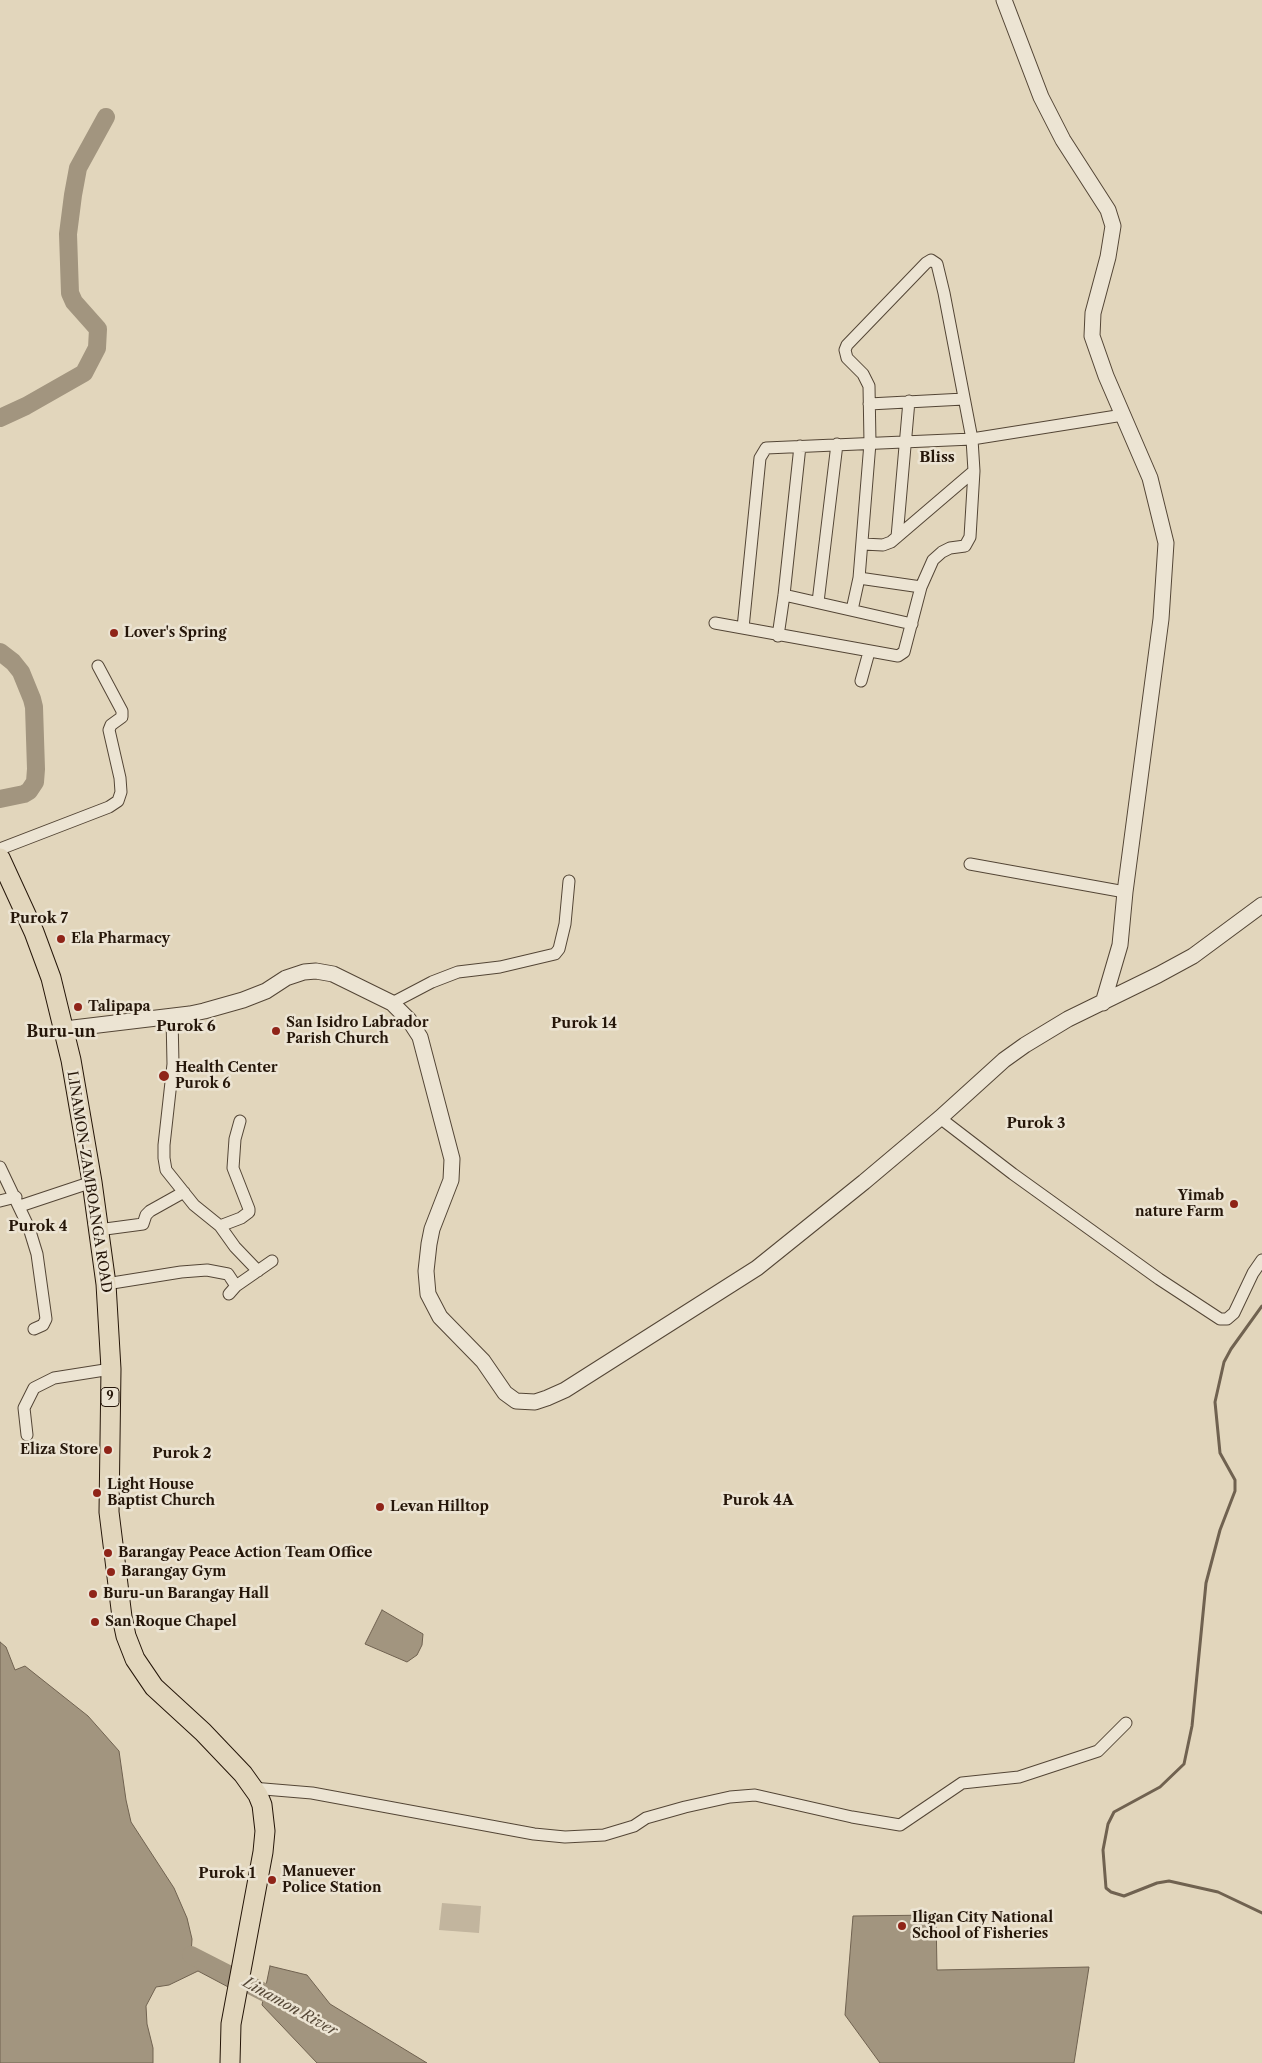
<!DOCTYPE html>
<html>
<head>
<meta charset="utf-8">
<style>
  body { margin:0 }
  canvas { display:block; background:#e2d6bc }
</style>
</head>
<body>
<canvas width="1262" height="2063"></canvas>
<script>
const c = document.querySelector('canvas').getContext('2d');
c.lineJoin = 'round';
function fill(path, color) { c.fillStyle = color; c.fill(path, 'evenodd'); }
const shape = rows => new Path2D(rows.map(r => 'M' + r).join(''));
function stroke(path, color, width, dash) { c.strokeStyle = color; c.lineWidth = width; c.lineCap = dash ? 'butt' : 'round'; c.setLineDash(dash || []); c.stroke(path); }
function label(font, color, halo, rows, align = 'center') {
  c.font = font + ' "Libre Caslon Text",serif'; c.lineWidth = 5; c.setLineDash([]); c.textBaseline = 'middle'; c.strokeStyle = halo; c.fillStyle = color; for (const [text, x, y, turn = 0] of rows) {
    c.save(); c.translate(x, y); c.rotate((+turn || 0) * Math.PI / 180); c.textAlign = isNaN(turn) ? turn : align; if (halo) c.strokeText(text, 0, 0); c.fillText(text, 0, 0); c.restore();
  }
}
fill(shape([
  [442,1903,481,1906,479,1933,439,1930]
]), '#c2b59e');
const water = shape([
  [382,1610,423,1634,422,1645,417,1655,407,1662,365,1644,382,1610],
  [0,1642,6,1647,15,1670,25,1666,88,1716,119,1751,126,1800,131,1822,174,1888,187,1918,192,1939,191,1955,188,1963,197,1952,236,1970,232,1989,198,1971,169,1985,156,1987,146,2006,147,2024,153,2048,153,2063,0,2063,0,1642],
  [936,1915,937,1970,1089,1967,1074,2063,880,2063,845,2015,853,1916,936,1915],
  [270,1966,307,1975,330,2004,427,2063,317,2063,262,2005,270,1966]
]);
fill(water, '#a2957f');
stroke(water, '#706250', 1);
stroke(shape([
  [1262,1306,1231,1349,1224,1362,1215,1402,1220,1453,1235,1480,1235,1491,1220,1530,1206,1583,1192,1726,1184,1764,1160,1787,1114,1812,1108,1824,1103,1850,1106,1888,1111,1892,1124,1896,1157,1883,1169,1881,1218,1892,1262,1913]
]), '#706250', 3);
stroke(shape([
  [0,418,26,406,84,373,97,348,98,329,74,302,70,293,68,234,73,195,78,168,106,117],
  [0,652,13,662,21,672,32,699,34,707,36,769,35,782,29,791,24,794,0,799],
  [191,1955,285,2003]
]), '#a2957f', 18);
const minor = shape([
  [869,404,964,399],
  [897,537,909,401],
  [863,544,883,545,891,542,974,471],
  [859,578,921,587],
  [784,595,912,624],
  [818,602,837,444],
  [715,623,898,656,904,652,921,587,933,560,942,552,950,548,965,546,970,537,974,471,972,439,944,293,937,264,931,260,926,263,847,345,845,350,847,358,863,374,869,386,870,443,859,578,852,610],
  [743,628,760,458,766,448,972,439,1123,415],
  [778,636,784,595,800,446],
  [861,681,869,652],
  [0,849,109,807,118,801,121,792,120,778,109,730,111,725,122,717,122,711,98,666],
  [970,864,1125,892],
  [392,1003,432,982,458,972,500,967,555,954,559,949,565,924,569,881],
  [172,1016,173,1064,164,1145,164,1158,166,1170,194,1205,220,1226,235,1247,258,1271],
  [940,1118,1013,1174,1159,1279,1220,1319,1227,1319,1234,1313,1253,1273,1262,1260],
  [0,1167,29,1228,37,1254,46,1319,43,1325,34,1329],
  [0,1201,16,1197],
  [20,1206,92,1182],
  [220,1226,241,1218,249,1212,249,1209,233,1168,235,1139,240,1121],
  [98,1230,143,1224,146,1215,150,1211,184,1192],
  [106,1284,181,1272,207,1270,228,1274,236,1286,229,1294],
  [236,1286,272,1261],
  [27,1435,24,1408,34,1388,54,1378,111,1369],
  [252,1788,312,1793,534,1834,565,1837,604,1835,634,1826,646,1818,685,1807,730,1797,755,1795,852,1817,900,1825,962,1783,1019,1777,1098,1751,1126,1723]
]);
const tertiary = shape([
  [1004,0,1041,97,1063,140,1108,210,1113,226,1108,257,1093,313,1092,336,1106,376,1150,478,1166,543,1161,619,1125,892,1120,945,1103,1003],
  [65,1029,190,1014,204,1011,243,1000,266,991,286,978,304,972,316,971,333,974,392,1003,409,1020,420,1037,452,1159,451,1180,432,1229,429,1244,426,1271,428,1294,440,1317,483,1361,505,1393,516,1401,535,1402,547,1398,565,1390,757,1268,864,1182,940,1118,1004,1060,1025,1045,1068,1019,1158,975,1193,956,1262,905]
]);
const trunk = shape([
  [0,858,34,932,51,978,71,1060,92,1182,106,1284,111,1369,109,1512,122,1617,126,1636,135,1659,154,1687,203,1732,243,1774,258,1795,262,1805,265,1831,263,1852,231,2024,230,2063]
]);
stroke(minor, '#544636', 13);
stroke(tertiary, '#544636', 17);
stroke(trunk, '#251609', 21);
stroke(minor, '#ece4d3', 11);
stroke(tertiary, '#ece4d3', 15);
stroke(trunk, '#e2d6bc', 19);
for (const [x, y, r, color] of [
  [114,633,5,"#8f2418"],
  [61,939,5,"#8f2418"],
  [78,1007,5,"#8f2418"],
  [276,1031,5,"#8f2418"],
  [164,1076,6,"#8f2418"],
  [1234,1204,5,"#8f2418"],
  [108,1450,5,"#8f2418"],
  [97,1493,5,"#8f2418"],
  [380,1507,5,"#8f2418"],
  [108,1553,5,"#8f2418"],
  [111,1572,5,"#8f2418"],
  [93,1594,5,"#8f2418"],
  [95,1622,5,"#8f2418"],
  [272,1880,5,"#8f2418"],
  [902,1926,5,"#8f2418"]
]) { const dot = new Path2D(); dot.arc(x, y, r, 0, 2 * Math.PI); c.fillStyle = color; c.fill(dot); stroke(dot, '#ece4d3', 2); }
for (const [x, y, w] of [
  [110,1397,18]
]) { const box = new Path2D(); box.roundRect(x - w / 2, y - 9.5, w, 19, 4); c.fillStyle = '#ece4d3'; c.fill(box); stroke(box, '#251609', 1); }
label('bold 12px', '#251609', null, [
  ["9",110,1397]
]);
label('bold 14px', '#251609', '#ece4d3', [
  ["Lover's Spring",124,633],
  ["Ela Pharmacy",71,939],
  ["Talipapa",88,1007],
  ["San Isidro Labrador",286,1023],
  ["Parish Church",286,1039],
  ["Health Center",175,1068],
  ["Purok 6",175,1084],
  ["Yimab",1224,1196,"right"],
  ["nature Farm",1224,1212,"right"],
  ["Eliza Store",98,1450,"right"],
  ["Light House",107,1485],
  ["Baptist Church",107,1501],
  ["Levan Hilltop",390,1507],
  ["Barangay Peace Action Team Office",118,1553],
  ["Barangay Gym",121,1572],
  ["Buru-un Barangay Hall",103,1594],
  ["San Roque Chapel",105,1622],
  ["Manuever",282,1872],
  ["Police Station",282,1888],
  ["Iligan City National",912,1918],
  ["School of Fisheries",912,1934]
], 'left');
label('14px', '#251609', '#ece4d3', [
  ["LINAMON-ZAMBOANGA ROAD",89,1182,81]
]);
label('bold 15px', '#251609', '#ece4d3', [
  ["Bliss",937,458],
  ["Purok 7",39,919],
  ["Purok 14",584,1024],
  ["Purok 6",186,1027],
  ["Purok 3",1036,1124],
  ["Purok 4",38,1227],
  ["Purok 2",182,1454],
  ["Purok 4A",758,1501],
  ["Purok 1",227,1874]
]);
label('italic 15px', '#574938', '#ece4d3', [
  ["Linamon River",290,2007,29]
]);
label('bold 16px', '#251609', '#ece4d3', [
  ["Buru-un",61,1032]
]);
</script>
</body>
</html>
